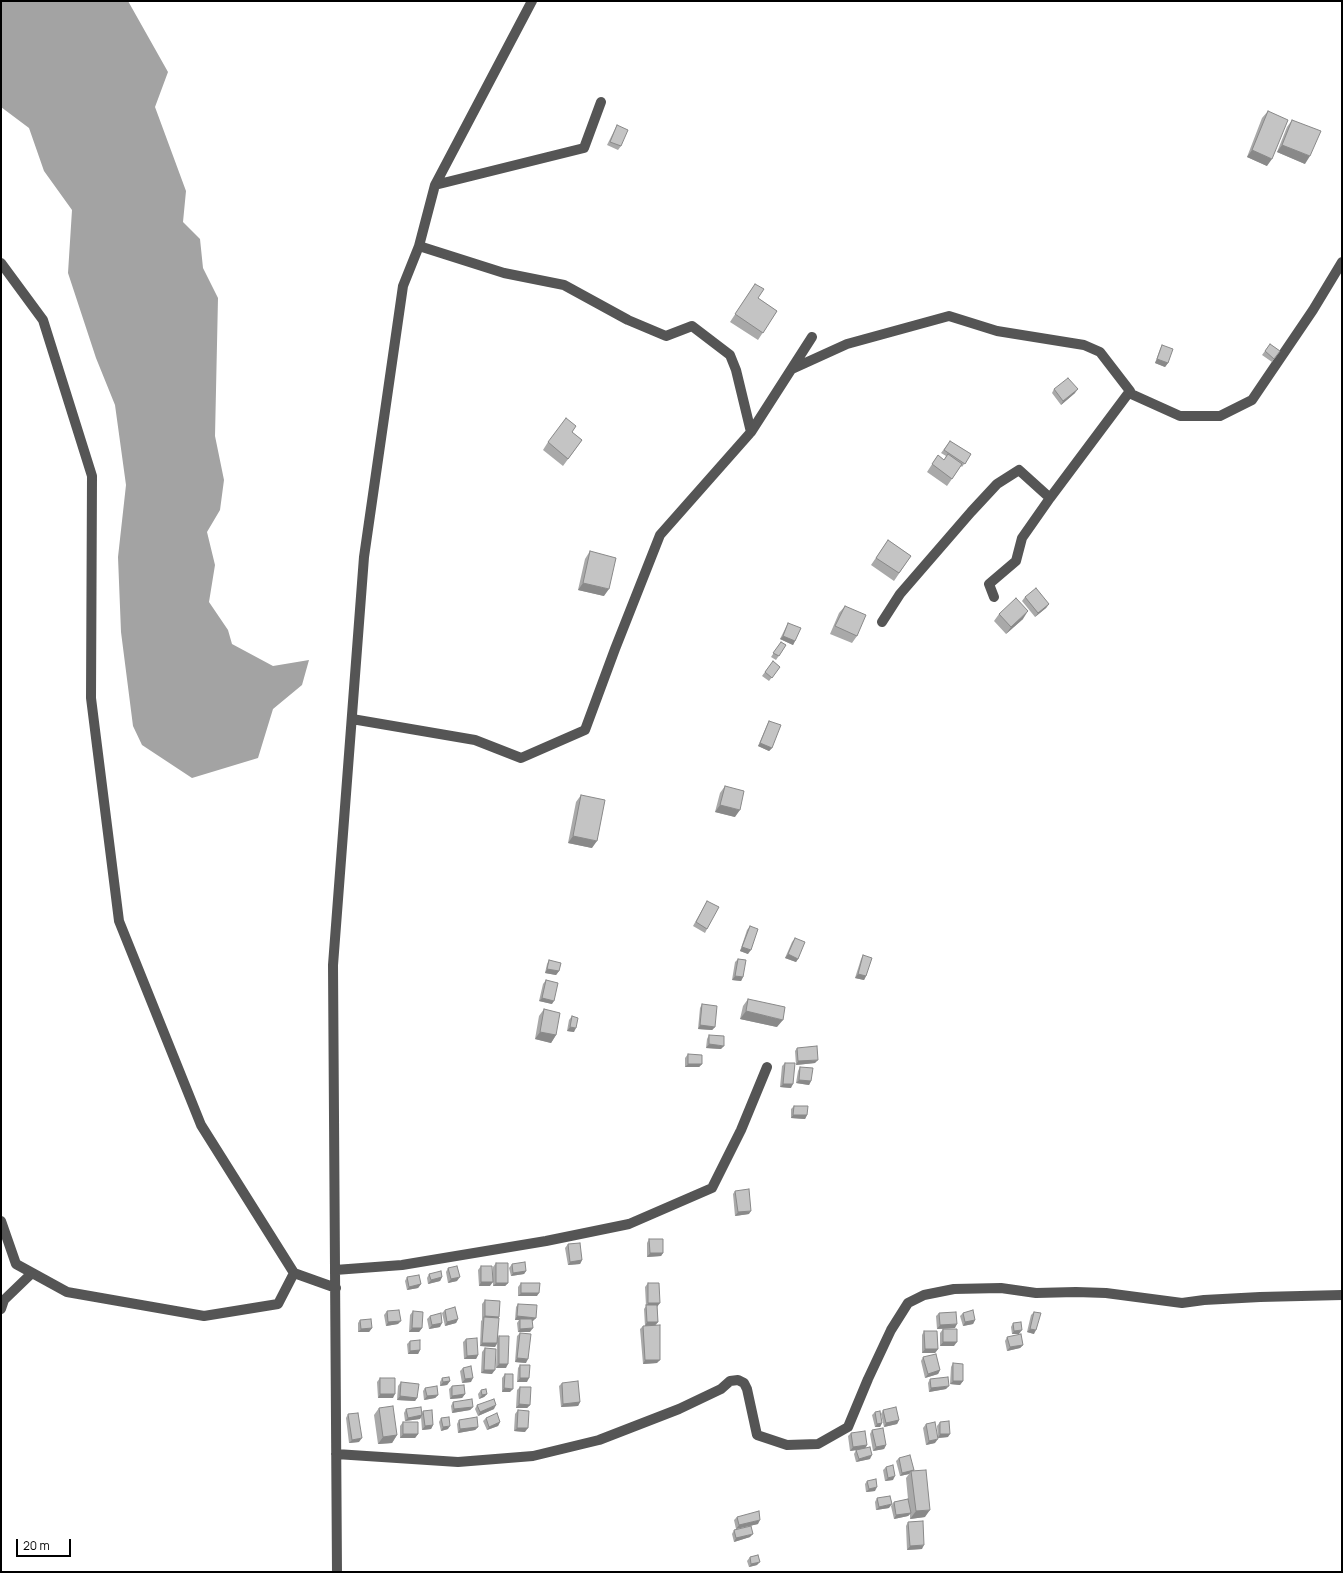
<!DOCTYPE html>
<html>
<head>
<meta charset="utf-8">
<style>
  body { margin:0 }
  #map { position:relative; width:1343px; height:1573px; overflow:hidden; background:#fff; font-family:Manrope,sans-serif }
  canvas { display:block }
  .frame { position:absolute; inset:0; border:2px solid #000; pointer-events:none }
  .scale { position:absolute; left:16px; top:1539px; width:55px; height:18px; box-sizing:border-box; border:2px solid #000; border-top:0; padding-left:5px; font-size:12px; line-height:14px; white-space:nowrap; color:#000; -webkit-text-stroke:3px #fff; paint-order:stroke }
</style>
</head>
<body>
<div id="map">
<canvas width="1343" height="1573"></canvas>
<div class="frame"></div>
<div class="scale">20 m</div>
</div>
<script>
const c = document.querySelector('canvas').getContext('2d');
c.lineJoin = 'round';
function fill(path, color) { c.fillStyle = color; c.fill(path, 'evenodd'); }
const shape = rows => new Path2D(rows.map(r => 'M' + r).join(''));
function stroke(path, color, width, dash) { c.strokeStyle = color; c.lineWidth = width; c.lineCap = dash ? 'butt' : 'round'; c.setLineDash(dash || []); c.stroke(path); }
fill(shape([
  [1,1,128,1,168,72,155,107,186,191,183,222,200,239,203,268,218,298,215,436,224,480,220,510,207,532,215,565,209,602,228,630,232,644,273,666,309,660,302,685,273,709,258,758,192,778,142,745,133,726,121,632,118,557,126,485,115,405,96,358,68,273,72,210,44,171,29,128,1,107]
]), '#a3a3a3');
stroke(shape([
  [435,185,584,148,601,102],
  [419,246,504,273,564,285,628,320,666,336,692,326,730,355,736,370,751,432,812,337],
  [1,263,43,320,92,476,91,698,119,921,201,1125,294,1273,336,1288],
  [792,369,847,344,949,316,997,331,1084,345,1100,352,1130,391,1050,498,1022,538,1016,561,989,584,994,597],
  [1129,393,1180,416,1220,416,1252,400,1313,310,1342,262],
  [882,622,900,594,971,512,997,484,1019,470,1050,498],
  [352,719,475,740,521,758,585,730,615,649,660,535,751,432],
  [1,1221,16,1264,67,1292,204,1316,278,1304,294,1273],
  [335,1270,402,1265,546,1241,629,1224,712,1188,741,1130,767,1067],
  [1,1309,4,1300,32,1273],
  [336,1454,458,1462,533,1456,599,1440,679,1409,721,1389,730,1381,738,1380,744,1383,747,1389,757,1435,787,1445,818,1444,848,1427,868,1379,891,1330,908,1303,924,1295,954,1289,1001,1288,1036,1293,1076,1292,1106,1293,1182,1303,1204,1300,1260,1297,1342,1295],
  [337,1572,333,965,364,557,403,286,419,246,435,185,532,1]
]), '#555', 10);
fill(shape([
  [1268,111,1267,166,1247,157,1262,118],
  [1292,120,1305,164,1277,152,1287,127],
  [617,125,621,146,618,150,607,145],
  [755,284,758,298,777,311,758,340,730,322],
  [1270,344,1280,351,1272,362,1262,355],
  [1162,345,1168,363,1165,367,1155,363,1160,349],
  [1054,389,1075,393,1061,405,1052,393],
  [576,426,572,432,582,440,563,466,543,450,548,442],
  [950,441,971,454,962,467,961,466,947,486,927,472,938,455,944,460,946,456,941,453],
  [888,540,911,556,894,581,871,565],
  [590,551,604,596,578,590,585,559],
  [1025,597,1049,604,1046,608,1035,617,1022,601],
  [845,606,857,636,852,643,830,634,839,613],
  [999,614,1023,619,1006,634,994,621],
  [788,623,795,641,793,645,780,639],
  [781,642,786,645,776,660,771,657],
  [773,661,780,667,769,681,762,676],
  [769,721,772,748,769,751,758,746,767,725],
  [725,786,735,817,715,812,720,793],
  [581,795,592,848,568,843,576,802],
  [707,901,707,929,705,933,693,926],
  [750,926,748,954,740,951,747,930],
  [795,938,798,959,796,962,785,958,792,942],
  [863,955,866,976,864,980,855,978,861,959],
  [738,959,743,977,741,981,732,980,735,962],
  [549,960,559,971,556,975,545,973,547,964],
  [546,980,552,1004,539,1001,543,984],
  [748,999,777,1027,740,1019,743,1006],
  [702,1004,715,1027,712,1030,698,1029,700,1008],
  [544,1009,556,1035,551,1043,535,1039,539,1016],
  [572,1016,574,1032,567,1031,569,1020],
  [709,1035,721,1049,706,1048,707,1039],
  [797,1048,815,1063,796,1065,795,1051],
  [688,1054,702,1064,699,1067,685,1067,685,1058],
  [785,1063,791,1088,780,1087,782,1066],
  [800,1067,811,1081,809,1085,796,1083,798,1071],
  [794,1106,807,1115,805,1119,791,1118,791,1109],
  [735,1191,749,1214,735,1216,733,1194],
  [649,1239,663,1253,661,1256,647,1257,647,1243],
  [568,1244,582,1260,580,1264,568,1265,565,1248],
  [496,1263,508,1283,505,1286,493,1286,493,1267],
  [512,1264,526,1271,524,1274,511,1276,509,1268],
  [481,1266,490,1286,479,1286,478,1270],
  [448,1268,457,1281,448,1283,446,1272],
  [429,1274,442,1277,440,1281,428,1284,427,1278],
  [407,1277,421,1284,418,1288,407,1290,405,1281],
  [521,1283,537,1296,518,1296,518,1287],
  [648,1283,657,1306,658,1322,656,1325,657,1363,643,1364,640,1329,643,1326,645,1326,644,1309,646,1306,645,1287],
  [485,1300,499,1317,498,1318,498,1338,499,1336,506,1368,496,1368,497,1344,495,1347,480,1346,481,1321,482,1320,482,1304],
  [518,1304,536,1318,532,1321,530,1332,518,1332,517,1323,519,1320,515,1320,516,1307],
  [445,1310,458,1319,456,1323,445,1326,442,1313],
  [387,1311,398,1324,386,1326,384,1315],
  [413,1311,422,1328,419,1332,409,1332,410,1315],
  [1034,1312,1034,1334,1027,1332,1031,1315],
  [939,1313,955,1328,937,1329,936,1316],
  [963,1313,975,1320,973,1324,963,1326,960,1316],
  [430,1316,440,1327,429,1329,427,1319],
  [360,1320,372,1328,369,1332,358,1332,358,1323],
  [1013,1323,1019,1334,1012,1334,1011,1327],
  [943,1329,954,1346,940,1346,940,1333],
  [924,1331,938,1349,935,1353,922,1353,922,1335],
  [520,1333,526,1363,515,1362,517,1336],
  [1007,1337,1023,1345,1020,1348,1007,1351,1005,1341],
  [466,1339,478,1355,476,1359,464,1359,463,1342],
  [410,1341,420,1350,418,1354,408,1354,407,1344],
  [485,1348,492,1374,481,1373,482,1352],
  [923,1357,940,1370,938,1374,925,1378,921,1361],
  [953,1363,963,1381,960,1385,950,1384,951,1367],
  [520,1365,527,1382,517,1382,518,1368],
  [463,1368,471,1382,462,1383,460,1371],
  [505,1374,510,1392,502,1392,502,1378],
  [380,1378,393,1398,378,1398,377,1382],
  [442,1378,450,1381,447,1385,440,1386,440,1382],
  [930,1379,946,1389,929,1392,928,1383],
  [401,1382,417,1398,415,1401,397,1400,398,1386],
  [562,1383,580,1402,578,1406,561,1407,559,1386],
  [452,1386,465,1394,462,1398,450,1399,449,1389],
  [520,1387,530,1405,527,1408,516,1408,517,1390],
  [425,1388,438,1395,435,1398,424,1400,423,1391],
  [481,1390,487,1394,484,1397,479,1399,478,1394],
  [453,1402,473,1407,470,1410,452,1413,451,1406],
  [477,1405,494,1409,478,1416,475,1409],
  [379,1408,397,1435,392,1443,378,1444,374,1415],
  [406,1409,422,1413,423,1411,433,1425,431,1429,422,1430,421,1417,420,1419,405,1421,404,1413],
  [518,1410,525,1432,514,1431,515,1414],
  [883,1410,899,1420,897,1424,884,1427,881,1414],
  [875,1412,882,1423,880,1427,875,1427,872,1415],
  [348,1414,359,1442,349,1443,346,1418],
  [441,1418,448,1429,441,1431,439,1422],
  [486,1418,500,1422,498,1426,487,1430,483,1421],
  [459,1420,478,1427,475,1430,458,1433,457,1424],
  [403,1422,418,1434,415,1438,400,1438,400,1426],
  [940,1422,948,1437,938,1438,937,1426],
  [926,1424,935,1443,926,1445,923,1428],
  [872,1430,886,1445,884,1449,873,1451,870,1434],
  [851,1433,867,1445,865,1448,870,1459,856,1462,854,1454,856,1450,860,1449,850,1451,848,1436],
  [899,1458,914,1470,913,1471,925,1517,910,1519,910,1514,908,1516,894,1519,891,1506,894,1502,908,1499,906,1478,909,1474,900,1476,896,1461],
  [886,1467,893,1480,885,1481,883,1470],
  [867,1481,875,1491,866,1492,865,1484],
  [877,1498,889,1508,876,1510,875,1502],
  [737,1517,758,1524,736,1529,734,1520],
  [908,1522,922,1549,907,1550,906,1526],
  [734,1530,750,1537,734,1542,732,1534],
  [750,1557,757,1565,749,1567,747,1561]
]), '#a9a9a9');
fill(shape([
  [1282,145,1310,156,1305,164,1277,152],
  [1252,150,1272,159,1267,166,1247,157],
  [1157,359,1168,363,1165,367,1155,363],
  [1078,389,1075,393,1061,405,1063,401],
  [583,583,609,589,604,596,578,590],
  [1049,604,1046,608,1035,617,1038,613],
  [1028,611,1023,619,1006,634,1011,627],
  [783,636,795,641,793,645,780,639],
  [760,743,772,748,769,751,758,746],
  [720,805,740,810,735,817,715,812],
  [573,836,597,841,592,848,568,843],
  [742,947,751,950,748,954,740,951],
  [788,954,798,959,796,962,785,958],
  [547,969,559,971,556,975,545,973],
  [858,974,866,976,864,980,855,978],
  [735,976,743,977,741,981,732,980],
  [542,998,554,1001,552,1004,539,1001],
  [746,1011,783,1020,777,1027,740,1019],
  [700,1025,715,1027,712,1030,698,1029],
  [570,1027,576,1028,574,1032,567,1031],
  [540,1032,556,1035,551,1043,535,1039],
  [709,1044,724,1046,721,1049,706,1048],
  [818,1060,815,1063,796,1065,798,1061],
  [688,1064,702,1064,699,1067,685,1067],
  [799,1080,811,1081,809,1085,796,1083],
  [783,1084,793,1084,791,1088,780,1087],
  [793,1115,807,1115,805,1119,791,1118],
  [751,1211,749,1214,735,1216,738,1212],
  [650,1253,663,1253,661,1256,647,1257],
  [582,1260,580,1264,568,1265,570,1262],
  [526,1271,524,1274,511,1276,513,1273],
  [442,1277,440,1281,428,1284,431,1280],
  [460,1277,457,1281,448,1283,451,1279],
  [481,1282,493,1282,490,1286,479,1286],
  [496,1283,508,1283,505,1286,493,1286],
  [421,1284,418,1288,407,1290,409,1287],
  [521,1293,539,1293,537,1296,518,1296],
  [648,1303,660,1303,657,1307,646,1307],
  [485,1316,499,1317,497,1320,484,1317,482,1320],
  [517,1316,536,1318,533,1321,520,1320,520,1319,519,1320,515,1320],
  [458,1319,456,1323,445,1326,447,1322],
  [975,1320,973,1324,963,1326,965,1322],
  [401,1321,398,1324,386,1326,388,1322],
  [647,1322,658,1322,655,1325,645,1326],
  [442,1323,440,1327,429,1329,432,1325],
  [957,1324,955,1328,937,1329,940,1325],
  [372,1328,369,1332,358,1332,361,1329],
  [412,1328,422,1328,419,1332,409,1332],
  [533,1328,530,1332,518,1332,520,1329],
  [1030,1329,1036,1330,1034,1334,1027,1332],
  [1022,1330,1019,1334,1012,1334,1014,1331],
  [943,1342,957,1342,954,1346,940,1346],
  [482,1343,497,1343,495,1347,480,1346],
  [1023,1345,1020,1348,1007,1351,1010,1347],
  [925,1349,938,1349,935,1353,922,1353],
  [420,1350,418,1354,408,1354,410,1351],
  [478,1355,476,1359,464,1359,467,1356],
  [517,1358,528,1359,526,1363,515,1362],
  [645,1360,660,1360,657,1363,643,1364],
  [499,1364,508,1364,506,1368,496,1368],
  [484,1370,495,1370,492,1374,481,1373],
  [940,1370,938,1374,925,1378,928,1374],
  [473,1378,471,1382,462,1383,465,1379],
  [520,1378,529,1378,527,1382,517,1382],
  [450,1381,447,1385,440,1386,443,1382],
  [953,1381,963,1381,960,1385,950,1384],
  [949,1386,946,1389,929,1392,931,1388],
  [504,1388,513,1389,510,1392,502,1392],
  [380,1394,395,1394,393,1398,378,1398],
  [465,1394,462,1398,450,1399,452,1396],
  [487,1394,484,1397,479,1399,482,1395],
  [438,1395,435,1398,424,1400,427,1396],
  [400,1396,417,1398,415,1401,397,1400],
  [580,1402,578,1406,561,1407,563,1404],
  [519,1404,530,1405,527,1408,516,1408],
  [496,1405,494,1409,478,1416,480,1412],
  [473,1407,470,1410,452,1413,454,1409],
  [422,1415,420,1419,405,1421,408,1418],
  [899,1420,897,1424,884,1427,886,1423],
  [500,1422,498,1426,487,1430,489,1427],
  [882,1423,880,1427,875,1427,877,1424],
  [433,1425,431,1429,422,1430,425,1426],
  [450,1426,448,1429,441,1431,443,1427],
  [478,1427,475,1430,458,1433,460,1429],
  [517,1428,528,1428,525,1432,514,1431],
  [403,1434,418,1434,415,1438,400,1438],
  [940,1434,950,1434,948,1437,938,1438],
  [397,1435,392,1443,378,1444,383,1437],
  [362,1438,359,1442,349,1443,352,1440],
  [938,1439,935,1443,926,1445,929,1441],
  [867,1445,865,1449,850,1451,853,1447],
  [886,1445,884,1449,873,1451,876,1447],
  [872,1455,870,1459,856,1462,859,1459],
  [914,1470,912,1473,911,1471,909,1474,900,1476,902,1473],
  [895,1476,893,1480,885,1481,888,1478],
  [877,1487,875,1491,866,1492,869,1489],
  [892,1504,889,1508,876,1510,879,1507],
  [930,1510,925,1517,910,1519,916,1511],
  [911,1513,908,1516,894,1519,896,1515],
  [760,1520,758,1524,736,1529,739,1525],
  [753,1534,750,1537,734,1542,736,1538],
  [924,1545,922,1549,907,1550,910,1546],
  [760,1562,757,1565,749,1567,751,1564]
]), '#898989');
const building = shape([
  [1268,111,1288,120,1272,159,1252,150,1268,111],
  [1292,120,1321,131,1310,156,1282,145,1292,120],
  [617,125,628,130,621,146,610,142,617,125],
  [755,284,764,289,758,298,777,311,763,333,735,314,755,284],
  [1270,344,1280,351,1274,359,1265,351,1270,344],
  [1162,345,1173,349,1168,363,1157,359,1162,345],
  [1068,378,1078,389,1063,401,1054,389,1068,378],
  [566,418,576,426,572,432,582,440,568,459,548,442,566,418],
  [950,441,971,454,965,464,944,450,950,441],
  [948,454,962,464,952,479,932,464,938,455,944,460,948,454],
  [888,540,911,556,899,573,876,558,888,540],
  [590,551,616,558,609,589,583,583,590,551],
  [1036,588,1049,604,1038,613,1025,597,1036,588],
  [1016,598,1028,611,1011,627,999,614,1016,598],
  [845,606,866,615,857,636,835,626,845,606],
  [788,623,801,628,795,641,783,636,788,623],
  [781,642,786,645,779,656,773,653,781,642],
  [773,661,780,667,772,678,765,672,773,661],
  [769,721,781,725,772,748,760,743,769,721],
  [725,786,744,791,740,810,720,805,725,786],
  [581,795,605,800,597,841,573,836,581,795],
  [707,901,719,907,707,929,696,922,707,901],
  [750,926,758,929,751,950,742,947,750,926],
  [795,938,805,942,798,959,788,954,795,938],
  [863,955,872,958,866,976,858,974,863,955],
  [738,959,746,960,743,977,735,976,738,959],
  [549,960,561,963,559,971,547,969,549,960],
  [546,980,558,983,554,1001,542,998,546,980],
  [748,999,785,1007,783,1020,746,1011,748,999],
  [702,1004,717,1006,715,1027,700,1025,702,1004],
  [544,1009,560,1013,556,1035,540,1032,544,1009],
  [572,1016,578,1018,576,1028,570,1027,572,1016],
  [709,1035,724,1036,724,1046,709,1044,709,1035],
  [817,1046,818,1060,798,1061,797,1048,817,1046],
  [688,1054,702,1055,702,1064,688,1064,688,1054],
  [785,1063,795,1063,793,1084,783,1084,785,1063],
  [800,1067,813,1068,811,1081,799,1080,800,1067],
  [794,1106,808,1106,807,1115,793,1115,794,1106],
  [749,1189,751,1211,738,1212,735,1191,749,1189],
  [649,1239,663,1239,663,1253,650,1253,649,1239],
  [580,1243,582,1260,570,1262,568,1244,580,1243],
  [525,1262,526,1271,513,1273,512,1264,525,1262],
  [496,1263,508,1263,508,1283,496,1283,496,1263],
  [457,1266,460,1277,451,1279,448,1268,457,1266],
  [481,1266,492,1266,493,1282,481,1282,481,1266],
  [441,1271,442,1277,431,1280,429,1274,441,1271],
  [419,1275,421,1284,409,1287,407,1277,419,1275],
  [521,1283,540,1283,539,1293,521,1293,521,1283],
  [648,1283,659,1283,660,1303,648,1303,648,1283],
  [485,1300,500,1301,499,1317,485,1316,485,1300],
  [518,1304,537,1305,536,1318,517,1316,518,1304],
  [646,1305,657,1305,658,1322,647,1322,646,1305],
  [455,1307,458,1319,447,1322,445,1310,455,1307],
  [399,1310,401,1321,388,1322,387,1311,399,1310],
  [973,1310,975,1320,965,1322,963,1313,973,1310],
  [413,1311,423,1312,422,1328,412,1328,413,1311],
  [956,1312,957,1324,940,1325,939,1313,956,1312],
  [1034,1312,1041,1313,1036,1330,1030,1329,1034,1312],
  [441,1313,442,1323,432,1325,430,1316,441,1313],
  [484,1317,499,1318,497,1343,482,1343,484,1317],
  [371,1319,372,1328,361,1329,360,1320,371,1319],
  [520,1319,532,1319,533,1328,520,1329,520,1319],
  [1021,1322,1022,1330,1014,1331,1013,1323,1021,1322],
  [660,1325,660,1360,645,1360,643,1326,660,1325],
  [943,1329,957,1329,957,1342,943,1342,943,1329],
  [924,1331,937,1331,938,1349,925,1349,924,1331],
  [520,1333,531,1334,528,1359,517,1358,520,1333],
  [1021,1334,1023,1345,1010,1347,1007,1337,1021,1334],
  [499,1336,509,1336,508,1364,499,1364,499,1336],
  [477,1338,478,1355,467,1356,466,1339,477,1338],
  [420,1340,420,1350,410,1351,410,1341,420,1340],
  [485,1348,496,1349,495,1370,484,1370,485,1348],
  [936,1354,940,1370,928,1374,923,1357,936,1354],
  [953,1363,963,1364,963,1381,953,1381,953,1363],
  [520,1365,530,1365,529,1378,520,1378,520,1365],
  [471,1366,473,1378,465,1379,463,1368,471,1366],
  [505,1374,513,1374,513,1389,504,1388,505,1374],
  [449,1377,450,1381,443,1382,442,1378,449,1377],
  [948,1377,949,1386,931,1388,930,1379,948,1377],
  [380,1378,395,1378,395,1394,380,1394,380,1378],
  [578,1381,580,1402,563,1404,562,1383,578,1381],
  [401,1382,419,1384,417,1398,400,1396,401,1382],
  [464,1385,465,1394,452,1396,452,1386,464,1385],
  [437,1386,438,1395,427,1396,425,1388,437,1386],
  [520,1387,531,1387,530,1405,519,1404,520,1387],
  [486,1389,487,1394,482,1395,481,1390,486,1389],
  [472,1399,473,1407,454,1409,453,1402,472,1399],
  [494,1399,496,1405,480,1412,477,1405,494,1399],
  [393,1406,397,1435,383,1437,379,1408,393,1406],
  [421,1407,422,1415,408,1418,406,1409,421,1407],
  [896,1407,899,1420,886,1423,883,1410,896,1407],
  [432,1410,433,1425,425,1426,423,1411,432,1410],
  [518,1410,529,1411,528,1428,517,1428,518,1410],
  [880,1411,882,1423,877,1424,875,1412,880,1411],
  [358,1413,362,1438,352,1440,348,1414,358,1413],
  [497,1413,500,1422,489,1427,486,1418,497,1413],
  [449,1417,450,1426,443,1427,441,1418,449,1417],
  [477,1417,478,1427,460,1429,459,1420,477,1417],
  [949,1421,950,1434,940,1434,940,1422,949,1421],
  [403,1422,418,1422,418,1434,403,1434,403,1422],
  [935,1422,938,1439,929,1441,926,1424,935,1422],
  [883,1428,886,1445,876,1447,872,1430,883,1428],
  [865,1431,867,1445,853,1447,851,1433,865,1431],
  [870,1447,872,1455,859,1459,856,1450,870,1447],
  [910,1455,914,1470,902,1473,899,1458,910,1455],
  [893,1465,895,1476,888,1478,886,1467,893,1465],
  [926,1470,930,1510,916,1511,911,1471,926,1470],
  [876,1479,877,1487,869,1489,867,1481,876,1479],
  [890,1496,892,1504,879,1507,877,1498,890,1496],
  [908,1499,911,1513,896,1515,894,1502,908,1499],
  [759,1511,760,1520,739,1525,737,1517,759,1511],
  [923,1521,924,1545,910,1546,908,1522,923,1521],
  [751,1526,753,1534,736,1538,734,1530,751,1526],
  [758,1555,760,1562,751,1564,750,1557,758,1555]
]);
fill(building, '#c4c4c4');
stroke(building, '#898989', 1);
</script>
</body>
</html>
